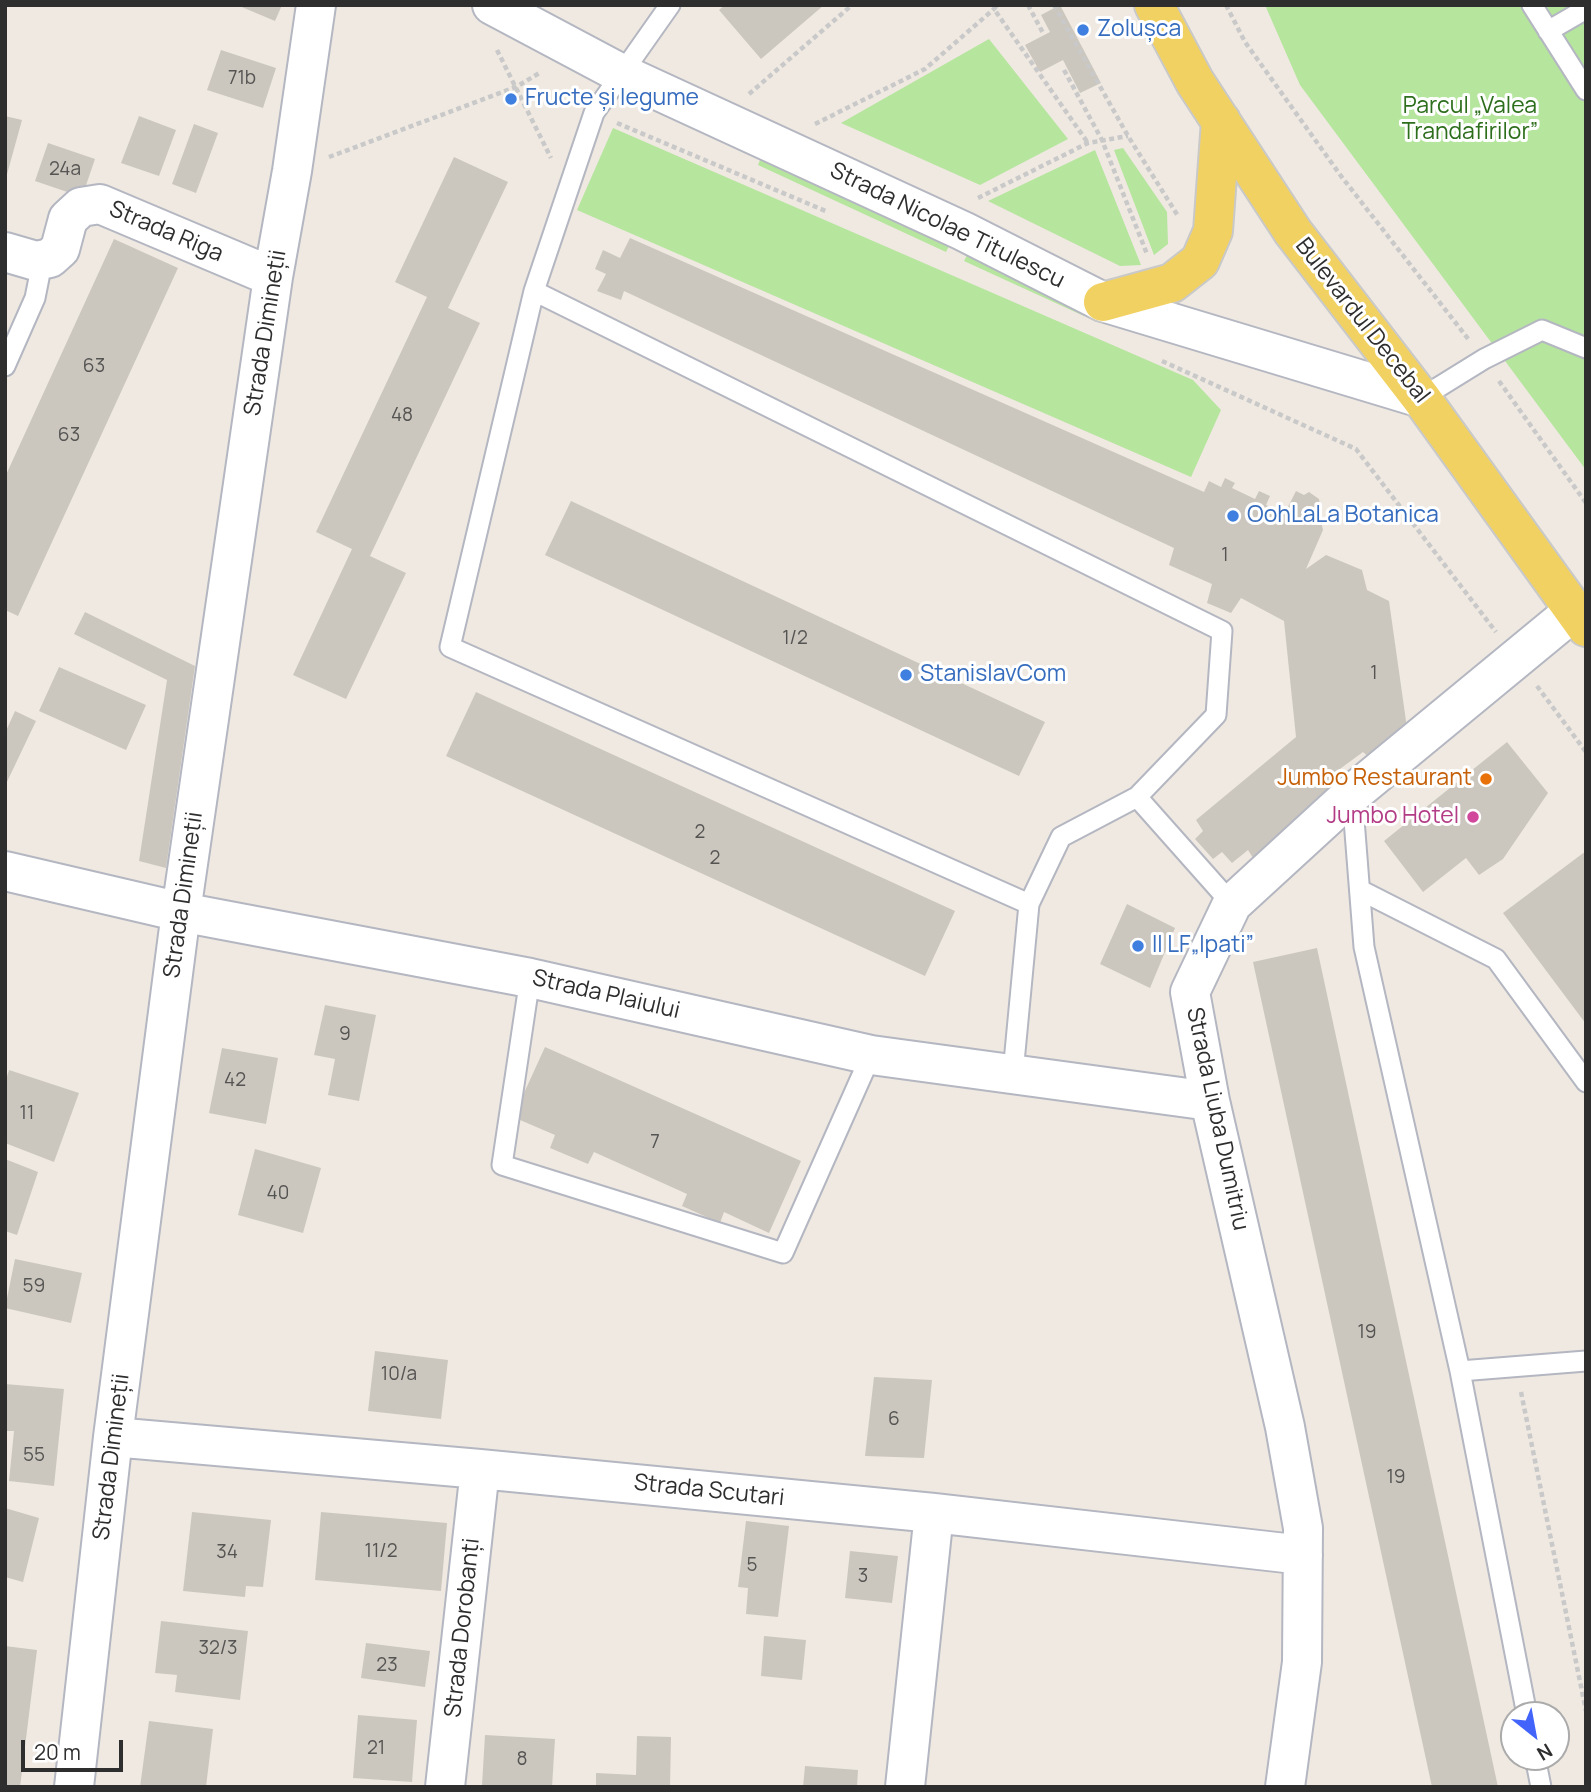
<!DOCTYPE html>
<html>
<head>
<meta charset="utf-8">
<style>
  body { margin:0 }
  #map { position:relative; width:1591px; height:1792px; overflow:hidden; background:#efe9e1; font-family:Manrope,sans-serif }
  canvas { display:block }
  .frame { position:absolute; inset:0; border:7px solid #2e2e2e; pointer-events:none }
  .north { position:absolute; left:1500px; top:1701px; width:70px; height:70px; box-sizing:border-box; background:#fff; border:2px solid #ababab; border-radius:50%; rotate:149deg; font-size:19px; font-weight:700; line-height:28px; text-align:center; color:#2e2e2e }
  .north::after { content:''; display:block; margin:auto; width:24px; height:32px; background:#4264fb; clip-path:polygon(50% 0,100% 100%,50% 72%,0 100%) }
  .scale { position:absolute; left:21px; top:1740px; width:102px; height:32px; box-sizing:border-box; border:4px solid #2e2e2e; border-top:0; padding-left:9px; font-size:21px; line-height:24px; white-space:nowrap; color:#2e2e2e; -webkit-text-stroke:5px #fff; paint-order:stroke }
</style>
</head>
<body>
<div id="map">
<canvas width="1591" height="1792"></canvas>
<div class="frame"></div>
<div class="north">N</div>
<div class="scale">20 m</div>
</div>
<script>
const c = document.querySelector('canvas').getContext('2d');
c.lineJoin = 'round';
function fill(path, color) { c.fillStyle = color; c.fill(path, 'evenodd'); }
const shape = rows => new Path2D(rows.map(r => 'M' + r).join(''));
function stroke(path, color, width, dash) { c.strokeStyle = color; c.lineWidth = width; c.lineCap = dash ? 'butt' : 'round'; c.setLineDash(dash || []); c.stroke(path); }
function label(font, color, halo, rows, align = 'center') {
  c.font = font + ' Manrope,sans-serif'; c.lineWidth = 6; c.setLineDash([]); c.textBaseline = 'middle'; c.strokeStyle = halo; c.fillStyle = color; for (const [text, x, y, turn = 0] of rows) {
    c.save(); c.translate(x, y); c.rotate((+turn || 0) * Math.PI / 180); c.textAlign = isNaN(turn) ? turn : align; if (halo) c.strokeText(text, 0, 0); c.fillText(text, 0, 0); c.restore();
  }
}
fill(shape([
  [1265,5,1586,5,1586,470,1300,85],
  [989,39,1068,139,980,185,841,123],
  [613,128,1193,380,1221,410,1191,477,577,210],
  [1123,148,1167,212,1168,244,1154,255,1114,150],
  [1095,150,1141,265,1120,266,988,201],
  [762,155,951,242,946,252,758,165],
  [970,249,1089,303,1084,316,964,261]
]), '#b6e59e');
fill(shape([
  [237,5,282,5,275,21],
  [725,5,824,5,761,59,719,10],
  [1060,5,1101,83,1080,93,1063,60,1040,72,1025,45,1050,32,1041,15],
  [221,50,276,68,263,108,207,90],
  [5,116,22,120,6,178,5,177],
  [139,116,176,130,159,176,121,163],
  [194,124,218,133,196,193,172,184],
  [48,143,95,159,82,197,35,181],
  [454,157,508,182,448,308,480,323,370,556,406,573,346,699,293,675,352,549,316,532,427,297,395,282],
  [630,238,1204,492,1209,481,1221,487,1225,478,1235,483,1232,488,1255,499,1259,491,1270,496,1266,505,1285,513,1296,491,1304,495,1309,492,1319,499,1321,510,1317,519,1321,521,1323,530,1306,569,1326,555,1362,570,1367,590,1389,601,1408,735,1373,761,1363,752,1333,774,1340,785,1253,858,1248,850,1232,863,1222,852,1213,859,1195,839,1203,831,1196,820,1296,737,1284,621,1241,598,1231,613,1207,603,1212,584,1169,565,1174,548,624,291,621,300,597,291,606,274,595,269,603,250,620,258],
  [114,239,178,268,18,616,5,610,5,477],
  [571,501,1045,722,1019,776,545,555],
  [85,612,195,666,166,868,139,861,167,680,74,634],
  [59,667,146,705,126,750,39,711],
  [476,692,955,911,925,976,446,756],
  [15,711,36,721,5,786,5,733],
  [1507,742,1548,793,1503,859,1479,875,1466,858,1423,892,1384,841],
  [1586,851,1586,1024,1503,913],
  [1127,904,1175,928,1150,988,1100,964],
  [1317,948,1357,1134,1498,1787,1432,1787,1253,962],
  [325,1005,376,1015,359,1101,328,1095,335,1059,314,1055],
  [545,1047,801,1161,769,1233,724,1212,720,1223,682,1206,687,1194,594,1152,588,1164,550,1148,555,1135,513,1117],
  [222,1048,278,1058,266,1124,209,1113],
  [9,1070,79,1093,54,1162,5,1143,5,1083],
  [255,1149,321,1168,303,1233,238,1215],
  [5,1159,38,1172,17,1235,5,1231],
  [15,1259,82,1273,71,1323,5,1308],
  [375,1351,448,1360,441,1419,368,1411],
  [874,1377,932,1380,924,1458,865,1456],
  [5,1384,64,1389,54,1486,9,1481,14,1431,5,1431],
  [5,1508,39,1518,23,1582,5,1577],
  [192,1512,271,1520,263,1587,246,1586,245,1597,183,1591],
  [321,1512,447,1523,441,1591,315,1580],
  [746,1521,789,1526,778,1617,746,1614,748,1588,738,1587],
  [850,1551,898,1556,892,1603,845,1598],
  [161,1621,248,1631,240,1700,175,1692,177,1675,155,1673],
  [764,1636,806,1640,802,1680,761,1676],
  [366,1643,430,1651,425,1687,361,1678],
  [5,1646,37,1650,20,1787,5,1787],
  [358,1715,417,1720,412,1782,353,1778],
  [149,1721,213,1729,206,1787,140,1787],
  [485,1735,555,1739,552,1787,482,1785],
  [637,1736,671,1737,670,1787,596,1787,596,1773,636,1775],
  [805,1766,858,1770,857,1787,803,1787]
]), '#cbc7bf');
const lane = shape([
  [670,5,594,113,534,291,450,647,1029,904,1061,837,1137,797,1232,904],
  [1532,5,1586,90],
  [1548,31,1586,9],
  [534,291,1222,631,1216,715,1137,797],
  [5,366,35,298,39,278,36,261],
  [1421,398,1484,359,1542,330,1586,348],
  [1352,794,1364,947,1460,1371,1527,1715],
  [1360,890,1496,959,1586,1082],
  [530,978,502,1165,783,1253,871,1055],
  [1013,1073,1029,904],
  [1460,1371,1586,1361],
  [1535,1757,1541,1787]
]);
const street = shape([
  [5,252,36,261,50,258,60,249,68,219,81,207,100,204,273,277],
  [5,871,181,912,530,978,871,1055,1210,1101],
  [113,1437,480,1469,934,1513,1303,1555],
  [74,1787,113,1437,181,912,273,277,292,171,316,5],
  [445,1787,480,1469],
  [905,1787,934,1513],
  [1285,1787,1302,1662,1303,1528,1285,1427,1210,1101,1190,992,1232,904,1352,794,1574,611]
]);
const secondary = shape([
  [492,5,620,73,963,231,1103,302,1421,398]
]);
const primary = shape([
  [1154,5,1195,82,1293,232,1421,398,1586,627],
  [1103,302,1172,283,1200,261,1213,231,1221,121]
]);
stroke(lane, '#b4b7c1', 23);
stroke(street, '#b4b7c1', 42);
stroke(secondary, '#b4b7c1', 42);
stroke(primary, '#c9c9c9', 42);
stroke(shape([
  [997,5,994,9,1088,143],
  [1028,5,1043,33],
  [1054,5,1128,136,1178,216],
  [1226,5,1245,42,1341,176,1469,340],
  [497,50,551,158],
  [1064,70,1102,140,1147,254],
  [749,94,852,5],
  [617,123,828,212],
  [815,124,925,69,994,9],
  [329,157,516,87,541,72],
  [978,198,1088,143,1128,136],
  [1162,361,1356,449,1496,632],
  [1499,381,1586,503],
  [1537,686,1586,752],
  [1521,1392,1586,1711]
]), '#c9c9c9', 4.5, [5, 3.5]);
stroke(lane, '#fff', 19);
stroke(street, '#fff', 38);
stroke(secondary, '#fff', 38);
stroke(primary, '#f2d163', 38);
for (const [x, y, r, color] of [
  [1083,30,7,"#3f7fe0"],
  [511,99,7,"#3f7fe0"],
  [1233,516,7,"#3f7fe0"],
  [906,675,7,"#3f7fe0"],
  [1486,779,7,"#e8710a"],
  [1473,817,7,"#d1479c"],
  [1138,946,7,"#3f7fe0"]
]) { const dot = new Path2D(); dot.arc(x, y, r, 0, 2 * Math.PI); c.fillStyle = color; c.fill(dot); stroke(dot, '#fff', 2.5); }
label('19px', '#555452', null, [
  ["71b",242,79],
  ["24a",65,170],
  ["63",94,367],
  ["48",402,416],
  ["63",69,436],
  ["1",1225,556],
  ["1/2",795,639],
  ["1",1374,674],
  ["2",700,833],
  ["2",715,859],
  ["9",345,1035],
  ["42",235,1081],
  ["11",27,1114],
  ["7",655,1143],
  ["40",278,1194],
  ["59",34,1287],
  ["19",1367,1333],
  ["10/a",399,1375],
  ["6",894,1420],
  ["55",34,1456],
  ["19",1396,1478],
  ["11/2",381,1552],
  ["34",227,1553],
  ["5",752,1566],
  ["3",863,1577],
  ["32/3",218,1649],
  ["23",387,1666],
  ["21",376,1749],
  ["8",522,1760]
]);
label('23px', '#366cbe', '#fff', [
  ["Zolușca",1097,30],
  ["Fructe și legume",525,99],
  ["OohLaLa Botanica",1247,516],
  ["StanislavCom",920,675],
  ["II LF„Ipati”",1152,946]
], 'left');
label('23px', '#2c6e1b', '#fff', [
  ["Parcul „Valea",1470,107],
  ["Trandafirilor”",1470,133]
]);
label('23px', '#2e2e2e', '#fff', [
  ["Strada Nicolae Titulescu",947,226,26],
  ["Strada Riga",166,232,23],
  ["Bulevardul Decebal",1362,321,52],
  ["Strada Dimineții",266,333,-81],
  ["Strada Dimineții",184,895,-82],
  ["Strada Plaiului",606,995,13],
  ["Strada Liuba Dumitriu",1217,1119,78],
  ["Strada Dimineții",112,1457,-83],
  ["Strada Scutari",709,1491,6],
  ["Strada Dorobanți",463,1628,-84]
]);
label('23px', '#c56008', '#fff', [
  ["Jumbo Restaurant",1472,779]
], 'right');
label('23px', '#b23c85', '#fff', [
  ["Jumbo Hotel",1459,817]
], 'right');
</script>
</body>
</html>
